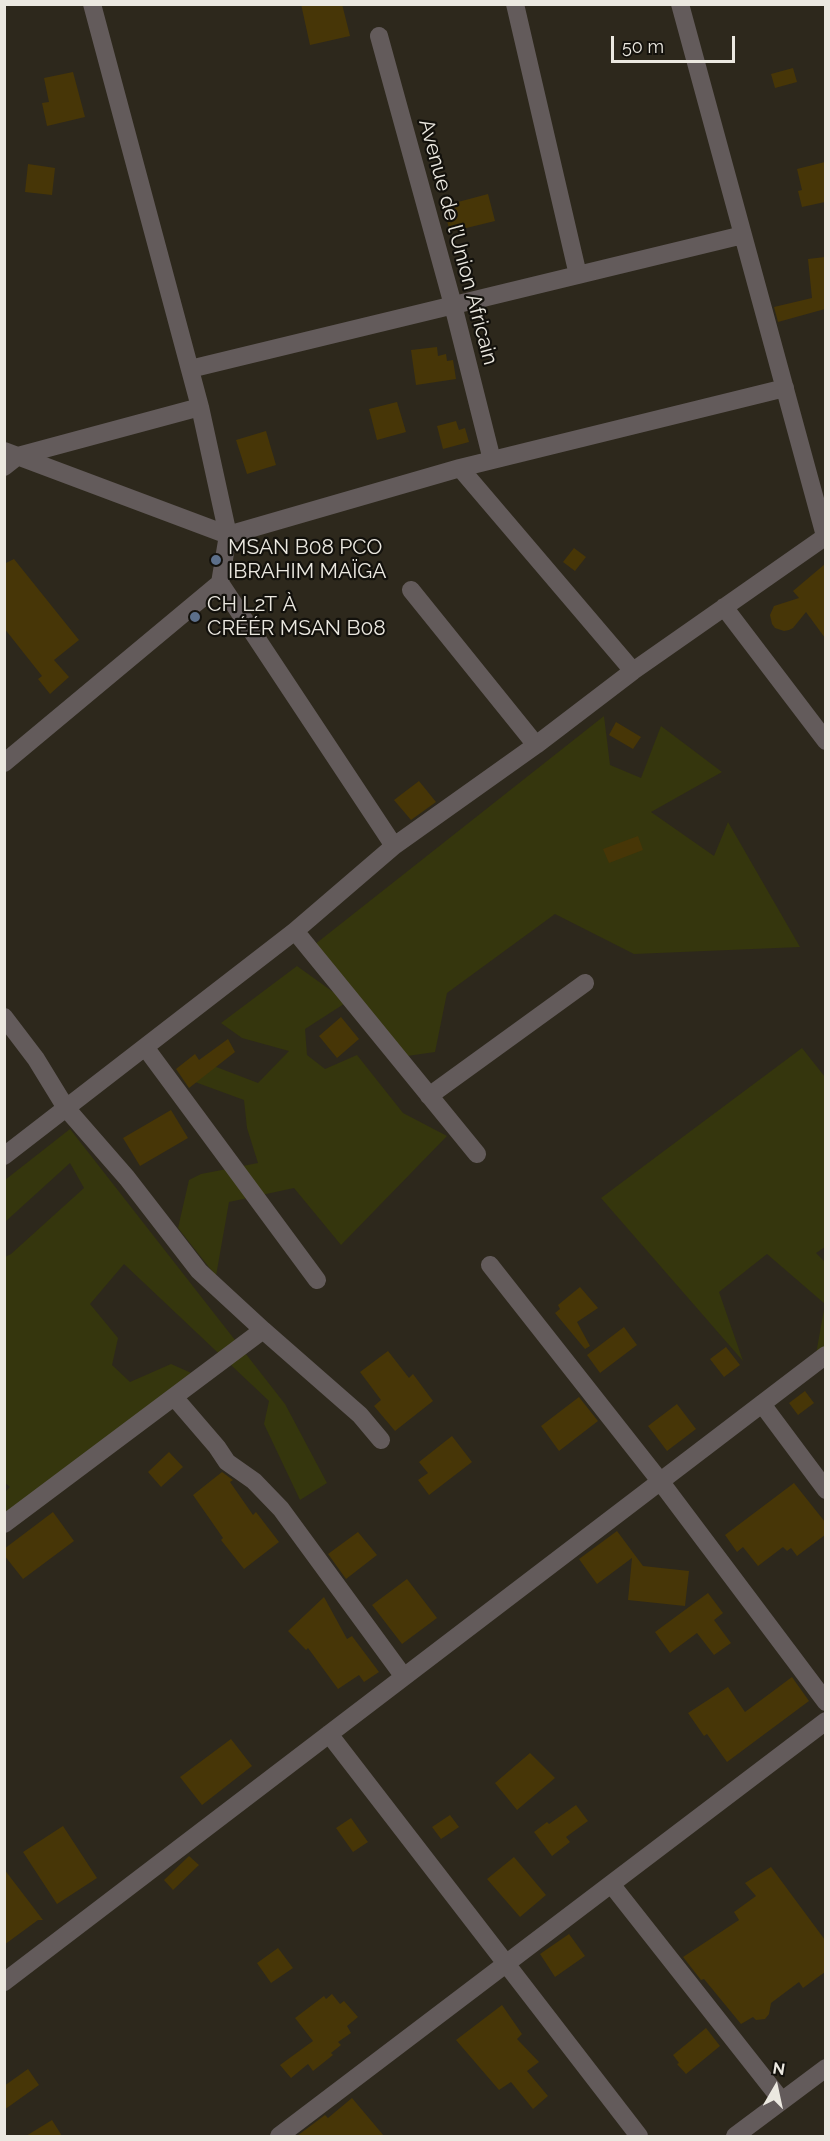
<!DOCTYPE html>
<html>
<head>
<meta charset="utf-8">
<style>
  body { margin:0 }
  #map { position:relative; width:830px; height:2141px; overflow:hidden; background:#2d281c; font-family:Raleway,sans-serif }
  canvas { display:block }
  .frame { position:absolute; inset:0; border:6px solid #ebe8e0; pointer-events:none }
  .north { position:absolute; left:746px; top:2057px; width:60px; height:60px; -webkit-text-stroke:4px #13110c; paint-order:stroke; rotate:9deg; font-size:16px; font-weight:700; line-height:24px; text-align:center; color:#ebe8e0 }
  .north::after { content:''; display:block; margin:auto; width:21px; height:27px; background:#ebe8e0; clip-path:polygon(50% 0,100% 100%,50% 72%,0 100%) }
  .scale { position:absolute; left:611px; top:36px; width:124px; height:27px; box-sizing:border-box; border:3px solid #ebe8e0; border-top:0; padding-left:8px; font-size:18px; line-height:21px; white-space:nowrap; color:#ebe8e0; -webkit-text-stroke:4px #13110c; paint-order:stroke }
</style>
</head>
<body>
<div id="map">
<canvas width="830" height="2141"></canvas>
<div class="frame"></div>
<div class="north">N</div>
<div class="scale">50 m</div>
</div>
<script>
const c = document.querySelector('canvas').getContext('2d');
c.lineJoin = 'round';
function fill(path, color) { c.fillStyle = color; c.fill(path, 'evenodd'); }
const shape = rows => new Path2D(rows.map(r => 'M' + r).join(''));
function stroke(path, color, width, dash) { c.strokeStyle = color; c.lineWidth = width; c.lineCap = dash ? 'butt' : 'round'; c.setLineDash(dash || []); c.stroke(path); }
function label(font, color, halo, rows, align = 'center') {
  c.font = font + ' Raleway,sans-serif'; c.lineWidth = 4.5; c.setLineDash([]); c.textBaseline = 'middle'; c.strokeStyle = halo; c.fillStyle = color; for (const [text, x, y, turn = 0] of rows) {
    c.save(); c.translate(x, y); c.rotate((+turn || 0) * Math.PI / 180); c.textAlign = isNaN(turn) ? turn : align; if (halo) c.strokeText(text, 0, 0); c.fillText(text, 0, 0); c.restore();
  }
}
fill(shape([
  [604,716,610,765,641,778,661,726,722,772,651,812,714,856,728,822,800,947,634,954,555,914,447,993,435,1052,400,1057,309,949],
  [297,966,347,1002,305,1029,307,1055,325,1069,357,1055,403,1113,447,1136,341,1245,294,1188,229,1202,216,1276,178,1228,189,1180,201,1174,258,1163,247,1128,244,1100,195,1082,198,1060,258,1083,289,1051,242,1038,221,1023],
  [802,1048,825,1077,825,1247,816,1253,825,1262,825,1346,816,1354,825,1304,767,1254,719,1292,743,1361,601,1198],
  [70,1129,285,1404,327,1483,300,1500,264,1424,269,1401,124,1264,90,1304,118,1338,112,1365,130,1382,171,1364,207,1380,5,1523,5,1492,10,1487,4,1482,5,1257,11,1254,84,1188,70,1163,5,1222,5,1180]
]), '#35360d');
fill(shape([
  [301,4,342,4,350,36,310,45],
  [793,68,797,82,775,88,771,74],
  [73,72,85,117,47,126,42,103,49,102,44,78],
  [825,162,825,202,802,207,798,191,802,190,797,169],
  [28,164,55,168,52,195,25,192],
  [488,194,495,221,450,232,443,206],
  [825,257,825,309,778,322,774,307,812,298,808,259],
  [437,347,438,356,446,354,447,361,453,360,456,379,416,385,411,350],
  [397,402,406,432,377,440,369,409],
  [456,421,459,430,465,428,469,442,443,449,437,426],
  [266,431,276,465,247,474,236,440],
  [574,548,586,557,575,571,563,562],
  [14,559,79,640,54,660,69,677,50,694,38,679,42,676,4,628,4,564],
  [825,564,825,638,806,612,793,628,789,630,784,631,775,628,772,624,770,615,774,606,799,598,793,591],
  [616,722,641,737,633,749,609,735],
  [419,781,436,802,411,820,394,800],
  [638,836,643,850,609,863,603,849],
  [341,1017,359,1039,337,1058,319,1036],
  [228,1039,235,1052,189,1088,176,1069,195,1054,199,1060],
  [171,1110,188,1138,140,1166,123,1138],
  [580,1287,598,1308,577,1322,590,1346,585,1349,555,1313,560,1309,558,1305],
  [624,1327,637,1345,600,1373,587,1355],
  [726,1347,740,1365,724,1377,710,1359],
  [388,1351,409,1378,413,1374,433,1401,395,1431,374,1406,381,1400,360,1372],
  [805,1391,814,1403,798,1415,789,1403],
  [579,1397,598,1421,559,1451,541,1426],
  [677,1404,696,1429,667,1451,648,1426],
  [452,1436,472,1462,429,1495,418,1480,428,1473,419,1462],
  [169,1452,183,1467,161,1487,148,1472],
  [222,1472,233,1480,230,1482,253,1515,256,1512,279,1542,244,1569,221,1540,223,1538,193,1495],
  [794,1483,825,1522,825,1535,797,1556,791,1548,787,1551,783,1547,758,1566,743,1547,737,1552,725,1535],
  [53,1512,74,1541,23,1579,4,1555,4,1549],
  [617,1531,643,1566,689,1571,685,1606,628,1600,632,1558,597,1584,579,1559],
  [358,1532,377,1555,346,1579,328,1554],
  [407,1579,437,1618,402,1644,372,1605],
  [708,1593,723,1613,714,1620,731,1643,714,1655,697,1633,670,1653,655,1632],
  [324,1597,347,1639,352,1636,379,1672,364,1682,359,1675,338,1689,308,1648,306,1650,288,1631],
  [792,1677,809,1701,727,1762,707,1734,704,1736,688,1713,728,1687,745,1712],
  [231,1739,252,1766,202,1805,180,1777],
  [530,1753,555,1778,517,1810,495,1783],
  [576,1805,588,1821,566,1837,570,1842,552,1856,534,1832,547,1822,549,1824],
  [450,1815,459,1827,441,1839,432,1827],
  [351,1818,368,1842,353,1852,336,1828],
  [63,1826,97,1878,57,1904,23,1852],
  [189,1856,199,1865,173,1890,164,1880],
  [514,1857,546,1895,520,1917,487,1879],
  [771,1867,825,1940,825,1972,803,1988,799,1982,771,2003,769,2014,765,2019,756,2020,753,2017,741,2024,704,1979,701,1980,683,1957,739,1920,734,1912,756,1896,745,1883],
  [4,1869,43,1920,38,1920,4,1945],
  [569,1934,585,1956,555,1977,540,1954],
  [278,1948,293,1968,271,1983,257,1963],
  [332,1994,340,2004,344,2001,358,2017,347,2026,351,2033,338,2042,341,2045,331,2053,333,2055,313,2071,308,2064,291,2078,280,2065,313,2041,295,2018,324,1996,326,1999],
  [502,2005,522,2034,517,2039,539,2062,527,2071,548,2096,533,2109,511,2082,499,2090,456,2040],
  [706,2028,720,2046,686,2074,677,2064,679,2063,673,2055],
  [28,2069,39,2085,4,2110,4,2086],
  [352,2098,384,2136,297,2136,325,2115,328,2118],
  [52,2120,62,2136,26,2136]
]), '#473607');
stroke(shape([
  [515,4,578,275],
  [680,4,825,536],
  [379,36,453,305,492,460],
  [190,369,743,235],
  [4,451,228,535,460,468,785,388],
  [4,467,18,456,200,407],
  [460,468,633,671],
  [220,583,394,846],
  [411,590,536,745],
  [724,607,826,741],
  [4,763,220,583,228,535,200,407,92,4],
  [295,931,477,1154],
  [4,1017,36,1059,66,1108,127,1178,199,1271,263,1330,360,1415,381,1440],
  [145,1047,317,1280],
  [429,1096,585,983],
  [4,1156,295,931,394,846,536,745,633,671,826,536],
  [490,1265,660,1481,826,1702],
  [174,1397,217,1447,227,1462,254,1481,281,1509,404,1677],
  [762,1404,826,1490],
  [4,1524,263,1330],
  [329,1734,639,2136],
  [611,1884,782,2101],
  [4,1982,826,1355],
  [279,2136,826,1721],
  [735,2136,826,2068]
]), '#635b5b', 18);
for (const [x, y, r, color] of [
  [216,560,6,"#5c6f8a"],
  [195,617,6,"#5c6f8a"]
]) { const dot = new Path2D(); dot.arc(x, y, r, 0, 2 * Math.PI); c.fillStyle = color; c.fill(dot); stroke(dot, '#13110c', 2); }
label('21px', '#ebe8e0', '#13110c', [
  ["Avenue de l’Union Africain",458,242,75]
]);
label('21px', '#ebe8e0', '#13110c', [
  ["MSAN B08 PCO",228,548],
  ["IBRAHIM MAÏGA",228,572],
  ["CH L2T À",207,605],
  ["CRÉÉR MSAN B08",207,629]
], 'left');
</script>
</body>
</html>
